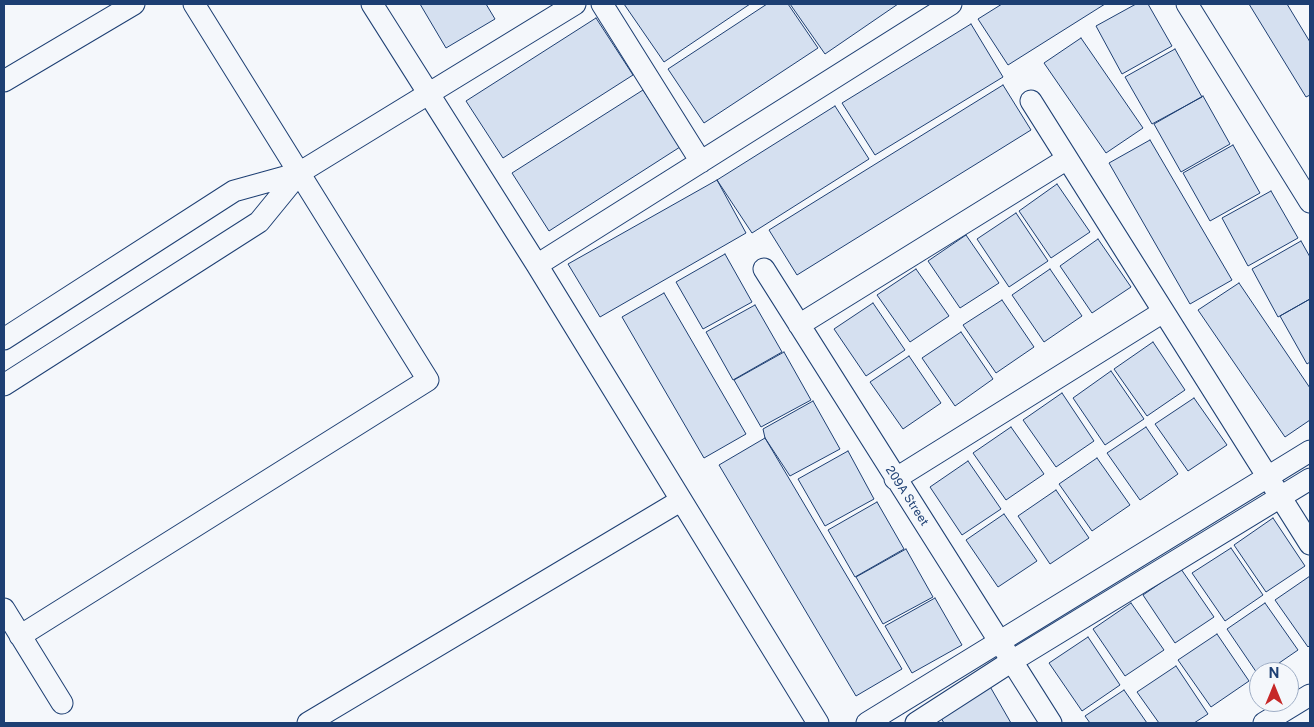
<!DOCTYPE html>
<html>
<head>
<meta charset="utf-8">
<style>
  body { margin:0 }
  #map { position:relative; width:1314px; height:727px; overflow:hidden; background:#f4f7fb; font-family:"Public Sans",sans-serif }
  canvas { display:block }
  .frame { position:absolute; inset:0; border:5px solid #1d3f73; pointer-events:none }
  .north { position:absolute; left:1249px; top:662px; width:50px; height:50px; box-sizing:border-box; background:#f4f7fb; border:1px solid #9eadc5; border-radius:50%; rotate:0deg; font-size:14px; font-weight:700; line-height:20px; text-align:center; color:#1d3f73 }
  .north::after { content:''; display:block; margin:auto; width:18px; height:22px; background:#c62828; clip-path:polygon(50% 0,100% 100%,50% 72%,0 100%) }
</style>
</head>
<body>
<div id="map">
<canvas width="1314" height="727"></canvas>
<div class="frame"></div>
<div class="north">N</div>
</div>
<script>
const c = document.querySelector('canvas').getContext('2d');
c.lineJoin = 'round';
function fill(path, color) { c.fillStyle = color; c.fill(path, 'evenodd'); }
const shape = rows => new Path2D(rows.map(r => 'M' + r).join(''));
function stroke(path, color, width, dash) { c.strokeStyle = color; c.lineWidth = width; c.lineCap = dash ? 'butt' : 'round'; c.setLineDash(dash || []); c.stroke(path); }
function label(font, color, halo, rows, align = 'center') {
  c.font = font + ' "Public Sans",sans-serif'; c.lineWidth = 4; c.setLineDash([]); c.textBaseline = 'middle'; c.strokeStyle = halo; c.fillStyle = color; for (const [text, x, y, turn = 0] of rows) {
    c.save(); c.translate(x, y); c.rotate((+turn || 0) * Math.PI / 180); c.textAlign = isNaN(turn) ? turn : align; if (halo) c.strokeText(text, 0, 0); c.fillText(text, 0, 0); c.restore();
  }
}
const building = shape([
  [420,4,486,4,495,19,446,48,420,4],
  [624,4,750,4,664,62,624,4],
  [767,4,788,4,818,48,704,123,668,69,767,4],
  [790,4,898,4,825,54,790,4],
  [1002,4,1105,4,1008,65,978,19,1002,4],
  [1136,4,1148,4,1172,46,1122,74,1096,26,1136,4],
  [1249,4,1287,4,1310,42,1310,95,1306,97,1249,4],
  [596,18,633,75,503,158,466,101,596,18],
  [971,24,1003,77,875,155,842,103,971,24],
  [1081,38,1143,128,1106,153,1044,63,1081,38],
  [1175,49,1202,97,1152,124,1125,77,1175,49],
  [1003,85,1031,130,797,275,769,230,1003,85],
  [643,90,680,147,549,231,512,173,643,90],
  [1203,96,1230,144,1181,172,1154,124,1203,96],
  [835,106,869,159,752,233,717,180,835,106],
  [1150,140,1232,280,1190,304,1109,163,1150,140],
  [1233,145,1260,193,1210,221,1183,173,1233,145],
  [717,180,746,233,600,317,568,264,717,180],
  [1057,184,1090,232,1051,258,1019,211,1057,184],
  [1271,191,1298,238,1248,266,1222,218,1271,191],
  [1016,213,1048,261,1009,287,977,239,1016,213],
  [966,235,999,283,960,308,928,261,966,235],
  [1098,239,1131,287,1092,313,1060,266,1098,239],
  [1301,241,1310,257,1310,299,1278,317,1252,269,1301,241],
  [725,254,752,302,703,329,676,282,725,254],
  [916,269,949,316,910,342,877,295,916,269],
  [1050,269,1082,316,1044,342,1012,295,1050,269],
  [1239,283,1310,388,1310,420,1285,437,1198,310,1239,283],
  [664,293,746,434,704,458,622,317,664,293],
  [1310,299,1310,362,1307,364,1280,316,1310,299],
  [1002,300,1034,347,996,373,963,325,1002,300],
  [873,303,905,350,866,376,834,329,873,303],
  [755,305,782,352,733,380,706,332,755,305],
  [961,332,993,379,955,406,922,358,961,332],
  [1153,342,1185,390,1147,416,1114,369,1153,342],
  [784,352,811,400,761,427,734,380,784,352],
  [909,356,941,403,903,429,870,382,909,356],
  [1111,371,1144,419,1105,445,1073,398,1111,371],
  [1062,393,1094,441,1056,467,1023,420,1062,393],
  [1194,398,1227,445,1188,471,1155,424,1194,398],
  [813,401,840,449,790,476,765,438,763,429,813,401],
  [1011,427,1044,474,1006,500,973,453,1011,427],
  [1146,427,1178,474,1140,500,1107,453,1146,427],
  [765,438,902,669,856,696,719,465,765,438],
  [848,451,874,499,825,526,798,479,848,451],
  [1097,458,1130,505,1092,531,1059,484,1097,458],
  [968,461,1001,509,962,535,930,487,968,461],
  [1056,490,1089,538,1050,564,1018,516,1056,490],
  [877,502,904,549,855,577,828,530,877,502],
  [1004,514,1037,561,998,587,966,540,1004,514],
  [1273,518,1305,566,1266,592,1234,545,1273,518],
  [1231,548,1263,595,1225,621,1192,573,1231,548],
  [906,549,933,597,883,624,856,577,906,549],
  [1181,569,1214,617,1175,643,1143,595,1181,569],
  [1310,576,1310,645,1308,647,1275,600,1310,576],
  [935,598,962,645,912,673,885,626,935,598],
  [1131,603,1164,650,1125,676,1093,629,1131,603],
  [1265,603,1298,650,1266,672,1259,672,1259,676,1227,629,1265,603],
  [1217,634,1249,681,1211,707,1178,660,1217,634],
  [1088,637,1120,685,1082,711,1049,663,1088,637],
  [1176,666,1208,714,1194,723,1159,723,1137,692,1176,666],
  [988,683,1011,723,944,723,938,713,988,683],
  [1124,690,1147,723,1090,723,1085,716,1124,690]
]);
fill(building, '#d5e0f0');
stroke(building, '#1d3f73', 1);
const minor = shape([
  [372,4,537,265,818,723],
  [602,4,701,162],
  [1187,4,1310,202],
  [4,81,134,4],
  [1031,101,1310,544],
  [537,265,951,4],
  [764,269,1051,723],
  [799,325,1067,159],
  [4,339,234,191,299,173,575,4],
  [4,385,259,222,299,173],
  [895,479,1163,312],
  [4,609,62,703],
  [20,636,428,380,194,4],
  [308,723,680,501],
  [867,723,1310,451],
  [916,723,1012,661,1310,479],
  [1264,723,1310,695]
]);
stroke(minor, '#1d3f73', 23);
stroke(minor, '#f4f7fb', 21);
label('12px', '#1d3f73', '#f4f7fb', [
  ["209A Street",907,496,57]
]);
</script>
</body>
</html>
